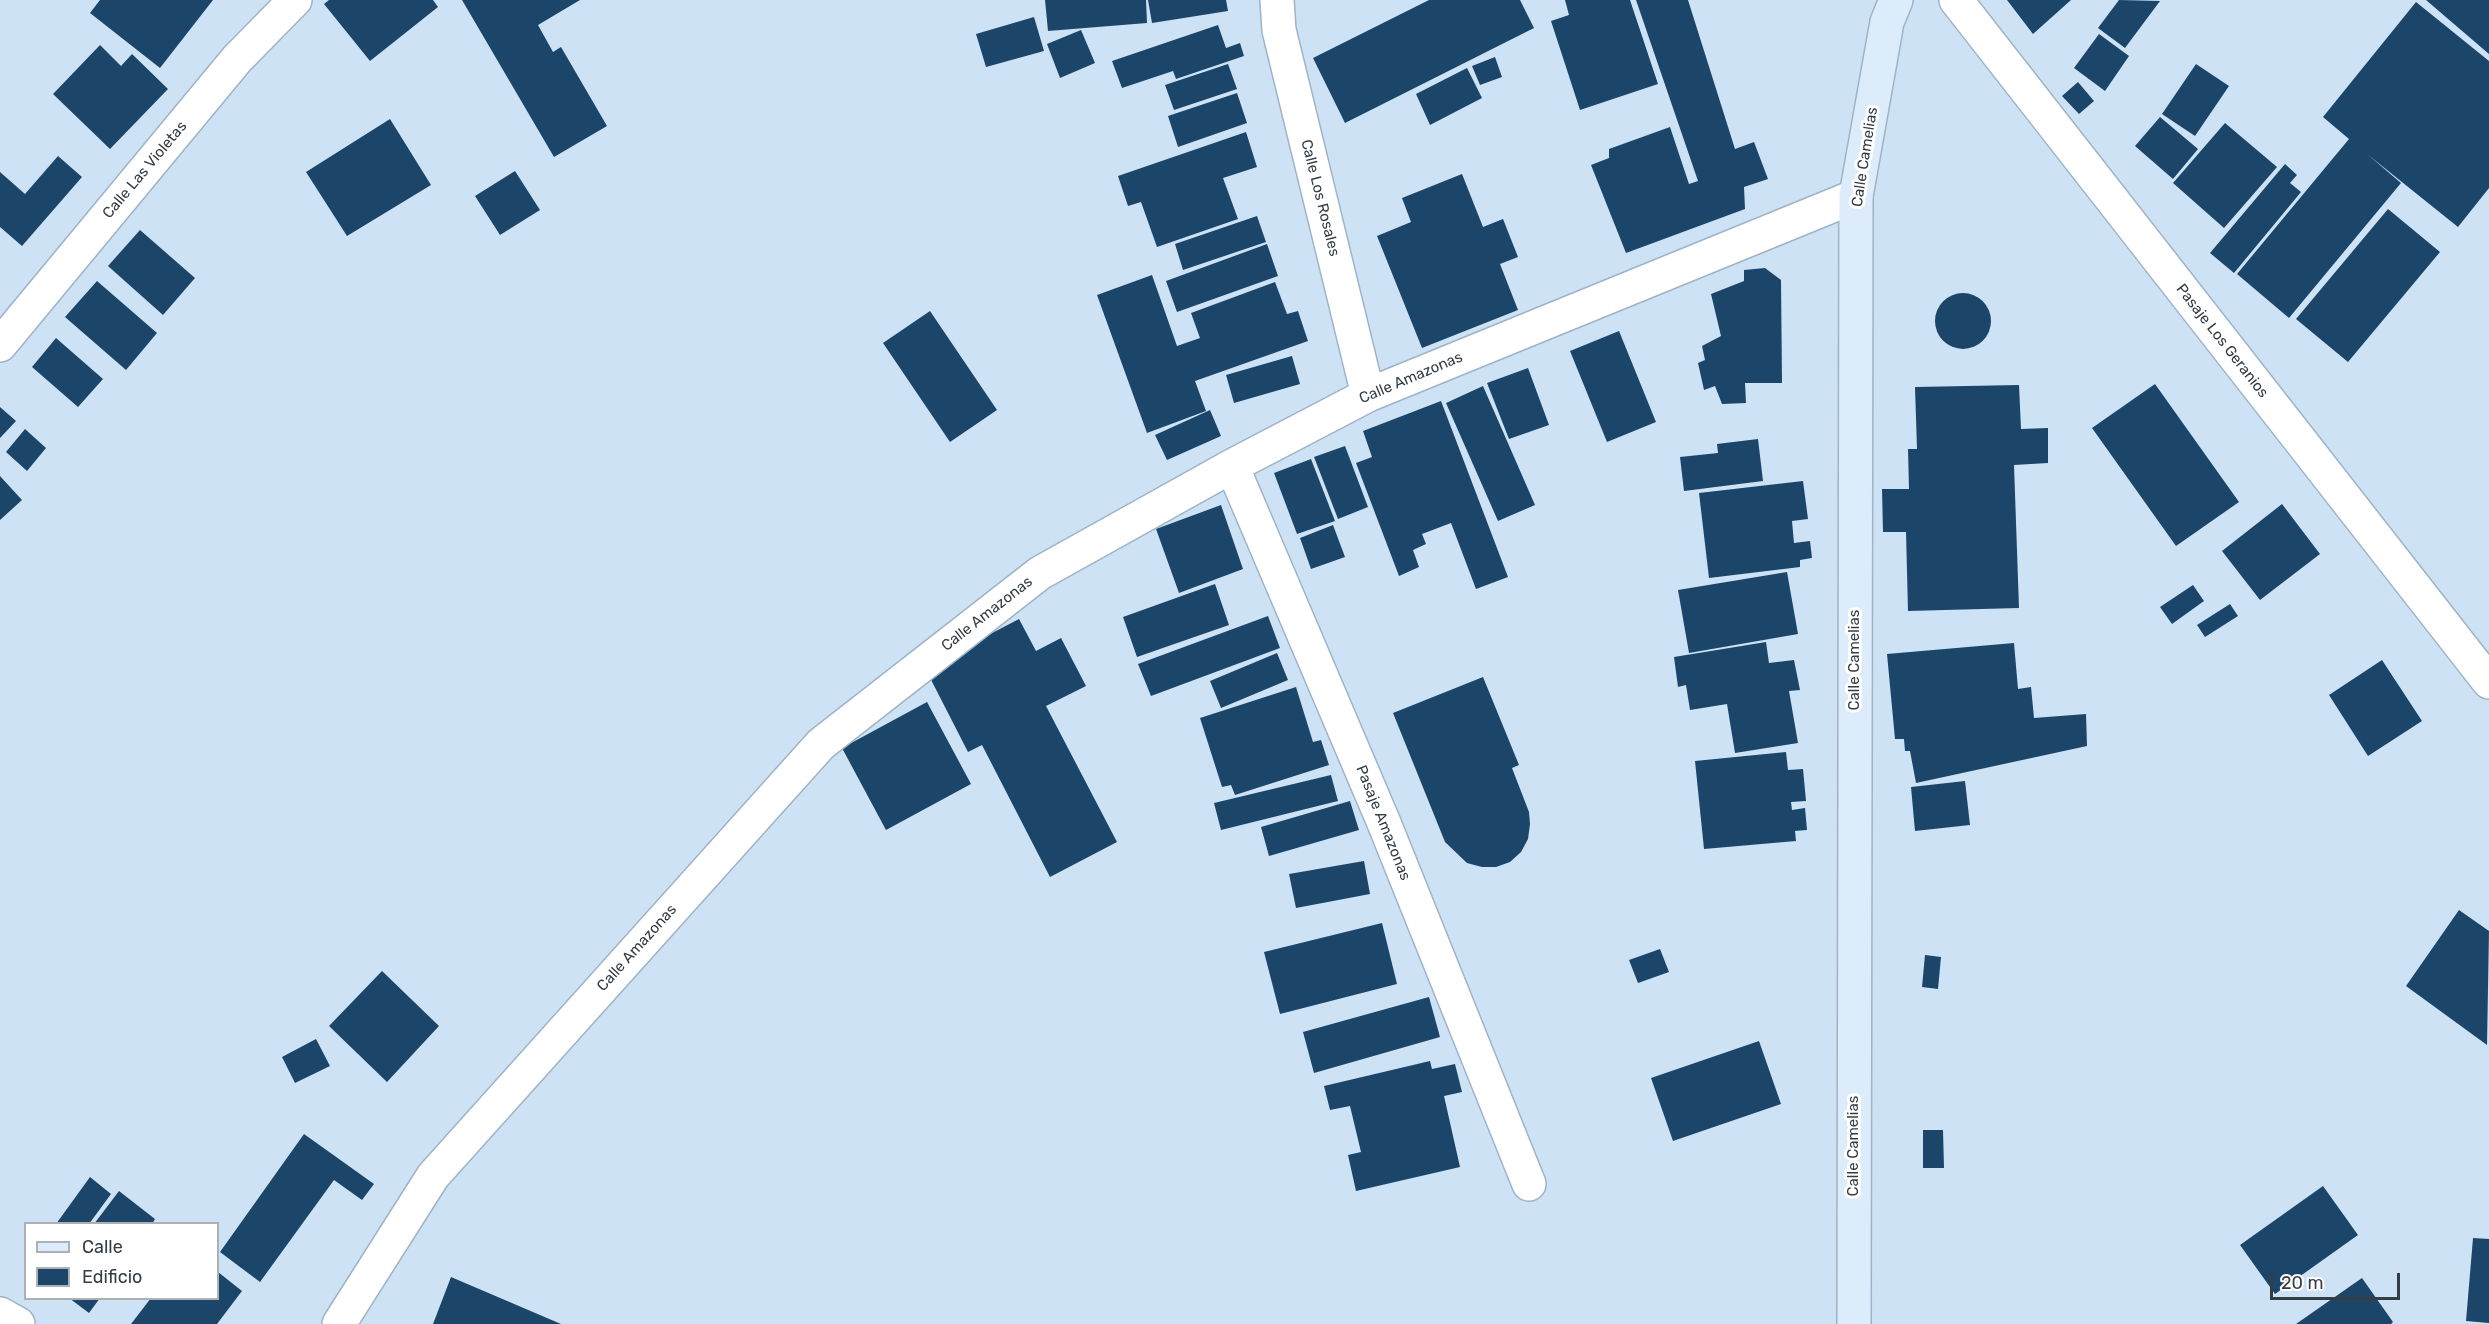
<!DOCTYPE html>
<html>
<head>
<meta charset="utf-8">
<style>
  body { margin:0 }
  #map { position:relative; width:2489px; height:1324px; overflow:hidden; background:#cde2f5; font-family:Rubik,sans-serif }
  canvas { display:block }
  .legend { position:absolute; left:24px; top:1222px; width:195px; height:78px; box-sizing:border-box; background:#fff; border:2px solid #aeb1b4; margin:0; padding:8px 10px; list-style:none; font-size:18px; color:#343d44 }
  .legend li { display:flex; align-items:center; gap:12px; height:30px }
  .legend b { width:30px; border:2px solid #aeb1b4 }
  .scale { position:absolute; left:2270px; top:1273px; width:130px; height:27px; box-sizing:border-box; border:3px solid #343d44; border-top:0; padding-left:8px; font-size:18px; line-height:21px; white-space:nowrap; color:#343d44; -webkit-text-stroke:4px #fff; paint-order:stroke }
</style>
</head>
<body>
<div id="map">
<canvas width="2489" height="1324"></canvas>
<ul class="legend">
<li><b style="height:8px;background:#dcecfb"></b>Calle</li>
<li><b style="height:16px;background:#1b4669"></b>Edificio</li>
</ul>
<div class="scale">20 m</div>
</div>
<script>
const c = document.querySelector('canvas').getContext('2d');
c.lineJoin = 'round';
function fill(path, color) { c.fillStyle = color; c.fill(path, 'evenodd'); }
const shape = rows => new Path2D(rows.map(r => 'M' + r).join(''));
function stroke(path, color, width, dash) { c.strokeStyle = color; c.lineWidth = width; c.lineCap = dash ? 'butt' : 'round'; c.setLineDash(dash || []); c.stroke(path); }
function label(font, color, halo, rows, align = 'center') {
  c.font = font + ' Rubik,sans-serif'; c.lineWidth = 6; c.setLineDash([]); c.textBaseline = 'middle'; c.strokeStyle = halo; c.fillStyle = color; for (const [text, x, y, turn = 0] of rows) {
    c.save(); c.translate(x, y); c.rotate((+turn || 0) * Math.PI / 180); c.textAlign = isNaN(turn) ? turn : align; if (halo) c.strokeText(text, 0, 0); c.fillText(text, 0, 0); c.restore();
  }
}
fill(shape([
  [100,0,213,0,160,68,90,13],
  [329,0,433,0,438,7,370,61,324,4],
  [462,0,580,0,538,25,553,52,561,47,607,126,554,157],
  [1045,0,1146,0,1147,23,1048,31],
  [1148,0,1226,0,1228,11,1152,23],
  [1429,0,1520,0,1534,28,1345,123,1313,58],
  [1565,0,1630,0,1658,84,1580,110,1551,21,1569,15],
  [1636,0,1688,0,1735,149,1754,142,1768,179,1744,187,1745,209,1626,253,1591,165,1609,158,1609,149,1670,127,1689,184,1698,181],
  [2007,0,2071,0,2033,34],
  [2119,0,2160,1,2125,48,2098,28],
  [2426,0,2489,0,2489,54],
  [2416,2,2489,61,2489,188,2458,227,2367,154,2401,183,2289,318,2237,274,2349,139,2323,117],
  [1034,17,1044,51,986,67,976,34],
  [1218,25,1226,48,1240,43,1244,56,1176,79,1173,71,1122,88,1112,61],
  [1081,30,1095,63,1060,78,1047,44],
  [2099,34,2129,56,2105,91,2074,68],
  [100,45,121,66,132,54,168,89,110,149,53,94],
  [1495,57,1502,77,1480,85,1472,66],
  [1228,64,1237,89,1174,110,1165,85],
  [2196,64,2229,86,2195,136,2162,114],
  [1467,68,1482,98,1430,125,1416,94],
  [2078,82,2094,101,2079,114,2062,96],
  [1237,93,1247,123,1178,147,1168,116],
  [2160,117,2198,149,2173,179,2135,146],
  [390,119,431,185,347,236,306,172],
  [2225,123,2277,167,2224,228,2173,183],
  [1246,132,1257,167,1223,178,1238,219,1157,247,1141,202,1128,206,1118,176],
  [58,156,82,177,22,246,0,227,0,172,25,194],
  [2285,164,2297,175,2290,183,2301,192,2234,273,2210,253],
  [515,171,540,210,500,235,475,196],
  [1462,174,1483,227,1503,219,1518,257,1500,264,1518,310,1422,348,1377,236,1411,222,1402,198],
  [2388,209,2440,252,2348,362,2296,319],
  [1257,216,1266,242,1183,270,1175,244],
  [140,230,195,278,163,315,108,266],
  [1267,244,1278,276,1177,312,1166,281],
  [1765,268,1781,280,1782,383,1745,383,1746,403,1722,404,1715,386,1704,390,1698,363,1705,360,1702,346,1721,336,1711,294,1744,281,1744,270],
  [1152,275,1177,346,1200,338,1191,313,1275,282,1287,314,1298,311,1308,341,1195,381,1206,411,1147,433,1097,295],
  [97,281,157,333,126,370,65,317],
  '1935 321a28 28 0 1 1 56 0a28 28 0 1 1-56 0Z',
  [930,311,997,410,950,442,883,343],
  [1619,331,1656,422,1607,442,1570,351],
  [56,338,103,379,78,407,32,367],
  [1292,356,1300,384,1234,403,1226,375],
  [1528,368,1549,425,1509,439,1487,383],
  [2155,384,2239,502,2176,546,2092,428],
  [2019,385,2021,429,2048,428,2048,463,2014,465,2019,608,1908,611,1906,532,1883,532,1882,489,1909,489,1908,449,1917,449,1915,387],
  [1483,386,1535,505,1498,521,1446,403],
  [1441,401,1508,577,1476,589,1451,523,1422,534,1426,544,1413,550,1419,567,1399,576,1356,463,1372,457,1363,431],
  [0,407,16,421,0,438],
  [1210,410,1221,436,1167,460,1155,435],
  [25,429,46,448,27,471,6,452],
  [1758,439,1763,481,1684,491,1680,457,1718,453,1717,444],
  [1345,446,1368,507,1338,519,1314,457],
  [1311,459,1335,521,1297,534,1274,473],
  [0,476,22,500,0,520],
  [1803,481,1808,519,1792,521,1794,543,1810,541,1812,558,1800,560,1800,567,1709,578,1699,493],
  [2282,504,2320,554,2260,600,2222,551],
  [1221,505,1243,569,1179,593,1156,529],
  [1333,525,1345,557,1311,569,1300,538],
  [1787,572,1798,634,1689,653,1678,590],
  [1215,584,1229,625,1137,657,1123,617],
  [2193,585,2204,601,2172,624,2160,607],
  [2230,604,2238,616,2205,637,2197,625],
  [1268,616,1280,648,1151,696,1138,664],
  [1019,619,1036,651,1061,638,1086,686,1046,706,1117,842,1050,877,982,745,968,752,925,668],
  [1766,642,1769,663,1794,660,1800,690,1789,691,1798,743,1735,753,1727,704,1690,710,1686,685,1678,687,1674,657],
  [2014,643,2018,689,2031,687,2034,718,2086,714,2087,746,1916,783,1910,751,1905,751,1904,739,1895,739,1887,654],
  [1277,653,1288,680,1221,708,1210,681],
  [2382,660,2422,721,2368,756,2329,695],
  [1483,677,1519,765,1512,768,1529,812,1530,824,1528,839,1521,852,1510,862,1496,867,1482,867,1467,863,1445,842,1393,713],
  [1296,687,1313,742,1321,740,1329,765,1235,795,1231,785,1222,787,1200,718],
  [927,702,971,784,886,830,842,748],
  [1786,752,1788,770,1803,769,1806,801,1791,802,1792,810,1805,808,1807,830,1795,831,1796,841,1704,849,1695,761],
  [1331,775,1338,801,1221,830,1214,803],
  [1965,781,1970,825,1915,831,1911,787],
  [1350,801,1359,830,1269,856,1261,827],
  [1364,861,1370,894,1296,908,1289,874],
  [2459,910,2489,931,2487,1045,2406,986],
  [1382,923,1397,984,1280,1014,1264,952],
  [1660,949,1669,972,1638,983,1629,960],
  [1925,955,1941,957,1938,989,1922,987],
  [382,971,439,1026,387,1082,329,1026],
  [1429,997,1440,1037,1314,1073,1303,1032],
  [316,1039,330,1066,295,1083,282,1057],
  [1759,1041,1781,1104,1673,1141,1651,1078],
  [1430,1061,1432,1069,1455,1064,1462,1092,1444,1096,1460,1167,1356,1191,1348,1155,1361,1152,1350,1106,1330,1110,1324,1086],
  [1923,1130,1943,1130,1944,1168,1923,1168],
  [304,1134,374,1184,362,1200,334,1180,260,1282,220,1252],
  [90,1177,111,1194,89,1224,56,1224],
  [2323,1186,2358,1235,2275,1294,2240,1245],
  [119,1191,155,1219,152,1224,94,1224],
  [2473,1238,2489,1239,2489,1323,2466,1321],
  [218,1272,242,1291,217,1324,131,1324,151,1298,218,1298],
  [451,1277,561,1324,433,1324],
  [2362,1278,2393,1322,2391,1324,2296,1324],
  [69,1298,100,1298,89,1313]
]), '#1b4669');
const street = shape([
  [1277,0,1279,30,1368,395],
  [1956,0,2489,682],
  [0,345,237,59,295,0],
  [1232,466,1384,823,1529,1184],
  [0,1314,18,1324],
  [339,1324,433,1176,821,744,1040,573,1232,466,1368,395,1856,196]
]);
const secondary = shape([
  [1854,1324,1856,196,1887,22,1896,0]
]);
stroke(street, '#9fb3c6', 36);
stroke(secondary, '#9fb3c6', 36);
stroke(street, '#fff', 33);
stroke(secondary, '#dcecfb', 33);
label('15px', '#343d44', '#fff', [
  ["Calle Camelias",1865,157,-81],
  ["Calle Las Violetas",145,170,-50],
  ["Calle Los Rosales",1320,198,76],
  ["Pasaje Los Geranios",2222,341,52],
  ["Calle Amazonas",1411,378,-23],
  ["Calle Amazonas",987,614,-38],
  ["Calle Camelias",1855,660,-90],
  ["Pasaje Amazonas",1383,823,68],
  ["Calle Amazonas",637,948,-48],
  ["Calle Camelias",1854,1146,-90]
]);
</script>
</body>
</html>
